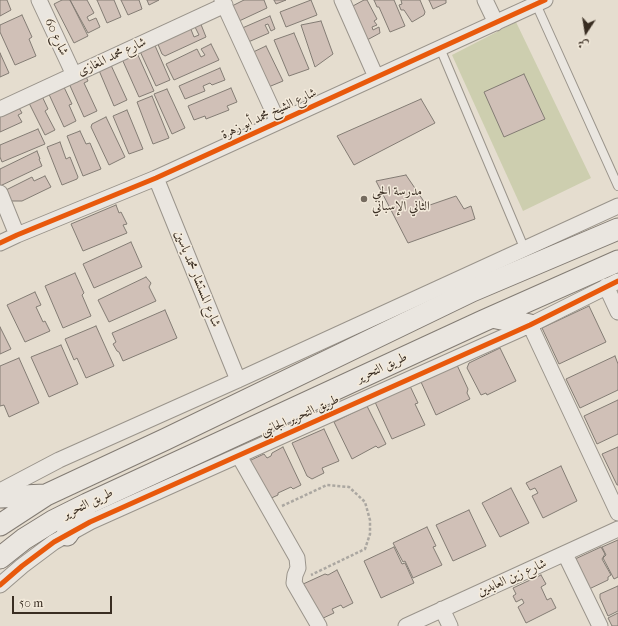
<!DOCTYPE html>
<html>
<head>
<meta charset="utf-8">
<style>
  body { margin:0 }
  #map { position:relative; width:618px; height:626px; overflow:hidden; background:#e5ddcf; font-family:"IM FELL French Canon",Amiri,serif }
  canvas { display:block }
  .north { position:absolute; left:566px; top:12px; width:40px; height:40px; -webkit-text-stroke:3px #f3eadb; paint-order:stroke; rotate:192deg; font-size:11px; font-weight:700; line-height:16px; text-align:center; color:#392d22 }
  .north::after { content:''; display:block; margin:auto; width:14px; height:18px; background:#392d22; clip-path:polygon(50% 0,100% 100%,50% 72%,0 100%) }
  .scale { position:absolute; left:12px; top:596px; width:100px; height:18px; box-sizing:border-box; border:2px solid #392d22; border-top:0; padding-left:5px; font-size:12px; line-height:14px; white-space:nowrap; color:#392d22; -webkit-text-stroke:3px #f3eadb; paint-order:stroke }
</style>
</head>
<body>
<div id="map">
<canvas width="618" height="626"></canvas>
<div class="north">ش</div>
<div class="scale">50 m</div>
</div>
<script>
const c = document.querySelector('canvas').getContext('2d');
c.lineJoin = 'round';
function fill(path, color) { c.fillStyle = color; c.fill(path, 'evenodd'); }
const shape = rows => new Path2D(rows.map(r => 'M' + r).join(''));
function stroke(path, color, width, dash) { c.strokeStyle = color; c.lineWidth = width; c.lineCap = dash ? 'butt' : 'round'; c.setLineDash(dash || []); c.stroke(path); }
function label(font, color, halo, rows, align = 'center') {
  c.font = font + ' "IM FELL French Canon",Amiri,serif'; c.lineWidth = 3; c.setLineDash([]); c.textBaseline = 'middle'; c.strokeStyle = halo; c.fillStyle = color; for (const [text, x, y, turn = 0] of rows) {
    c.save(); c.translate(x, y); c.rotate((+turn || 0) * Math.PI / 180); c.textAlign = isNaN(turn) ? turn : align; if (halo) c.strokeText(text, 0, 0); c.fillText(text, 0, 0); c.restore();
  }
}
fill(shape([
  [516,22,591,178,523,211,452,55]
]), '#cdceaf');
const building = shape([
  [0,0,7,0,11,10,0,16,0,0],
  [62,0,70,0,88,36,74,43,54,4,62,0],
  [70,0,87,0,94,13,87,17,89,21,96,18,100,27,88,33,70,0],
  [97,0,114,0,121,17,107,23,97,0],
  [121,0,139,0,142,9,128,15,121,0],
  [147,0,159,0,149,5,147,0],
  [244,0,264,0,267,8,237,22,230,7,244,0],
  [274,0,286,0,276,4,274,0],
  [311,0,317,15,286,27,280,12,311,0],
  [364,0,367,0,377,19,374,21,377,25,372,27,373,30,379,27,380,33,367,40,351,7,364,0],
  [374,0,394,0,405,26,390,32,379,7,377,7,374,0],
  [401,0,420,0,425,12,424,15,412,22,404,10,401,10,399,5,402,4,401,0],
  [429,0,446,0,446,3,433,9,429,0],
  [22,15,32,37,29,39,36,56,15,65,0,32,0,25,22,15],
  [270,16,275,29,271,31,268,24,265,25,269,33,246,43,240,29,270,16],
  [321,21,333,54,315,67,301,25,321,21],
  [200,22,206,37,165,56,162,54,157,42,190,27,194,37,199,35,194,25,200,22],
  [294,33,309,69,289,76,274,40,294,33],
  [153,41,170,80,156,86,138,47,153,41],
  [211,44,219,60,174,80,166,64,197,49,201,57,205,55,201,49,211,44],
  [266,46,283,81,266,88,249,54,266,46],
  [0,53,9,73,0,77,0,53],
  [137,53,154,91,139,97,122,59,137,53],
  [110,63,127,100,114,106,98,68,110,63],
  [220,68,225,80,212,85,210,83,203,86,205,91,185,99,179,86,220,68],
  [84,72,88,81,84,83,97,111,84,117,67,79,84,72],
  [524,74,545,119,504,137,484,92,524,74],
  [62,83,72,104,69,105,76,121,64,127,47,90,62,83],
  [231,88,237,102,227,106,229,110,206,119,205,116,194,120,188,106,231,88],
  [167,89,185,128,172,134,154,94,167,89],
  [41,94,48,109,45,111,55,130,45,135,28,101,41,94],
  [152,96,169,138,153,144,137,102,152,96],
  [421,99,435,123,354,165,337,136,421,99],
  [18,106,22,113,18,115,22,122,0,132,0,115,18,106],
  [127,110,143,149,129,154,113,116,127,110],
  [106,117,125,157,109,165,91,127,92,124,106,117],
  [38,129,45,144,2,162,0,157,0,145,38,129],
  [80,131,86,144,90,143,101,169,83,176,67,136,80,131],
  [60,142,66,159,70,157,78,177,77,179,62,185,47,147,60,142],
  [37,151,40,159,39,159,42,166,0,186,0,169,37,151],
  [406,175,427,206,456,196,464,209,471,206,475,219,408,243,376,181,406,175],
  [45,176,51,187,22,201,12,201,8,199,2,192,32,177,34,181,45,176],
  [116,205,119,213,121,212,127,224,123,225,127,233,83,251,71,224,116,205],
  [131,242,142,267,94,288,83,264,131,242],
  [75,273,84,293,82,295,91,316,63,328,45,286,75,273],
  [146,277,151,283,149,287,156,301,109,322,98,300,146,277],
  [35,292,41,305,36,307,43,322,45,321,50,331,25,342,7,305,35,292],
  [589,306,606,342,559,364,542,328,589,306],
  [165,310,177,338,123,361,119,352,117,351,113,344,116,342,112,333,165,310],
  [96,326,114,366,86,378,77,358,74,360,65,339,96,326],
  [0,327,11,349,0,354,0,327],
  [61,345,78,384,49,397,31,357,61,345],
  [500,348,516,381,487,395,486,393,481,395,467,368,469,363,500,348],
  [615,356,618,364,618,390,580,408,566,379,615,356],
  [19,358,39,403,9,417,4,405,0,406,0,366,19,358],
  [457,365,468,389,467,393,470,399,436,415,421,382,457,365],
  [410,386,418,403,415,404,425,425,392,439,375,402,410,386],
  [618,400,618,434,597,444,584,416,618,400],
  [367,406,386,444,378,448,376,446,352,459,334,422,367,406],
  [324,429,339,461,322,468,324,473,312,479,307,476,292,443,324,429],
  [283,447,301,485,293,489,291,487,278,493,278,495,267,500,249,461,264,454,267,458,271,456,272,453,283,447],
  [618,447,618,485,617,485,602,454,618,447],
  [561,466,577,501,543,518,532,496,538,493,535,488,530,490,526,483,561,466],
  [511,488,529,523,500,537,482,503,511,488],
  [469,510,486,546,453,561,436,525,469,510],
  [427,527,436,546,433,547,442,565,413,578,405,561,403,562,393,543,427,527],
  [618,540,618,577,614,579,603,558,606,555,602,547,618,540],
  [394,547,402,564,405,563,414,583,381,598,364,561,394,547],
  [601,547,605,554,602,559,611,575,608,577,608,580,587,590,573,560,601,547],
  [337,570,353,603,343,608,341,605,332,609,334,613,319,620,301,585,325,574,328,575,337,570],
  [541,575,546,584,541,587,547,600,551,598,556,608,526,623,518,607,524,603,522,599,516,602,513,596,516,594,513,588,541,575],
  [618,586,618,611,608,616,600,598,600,594,618,586],
  [618,613,618,626,612,626,608,618,618,613]
]);
fill(building, '#d0c0b7');
stroke(building, '#837c74', 1);
const lane = shape([
  [536,4,618,186],
  [440,48,525,250]
]);
const street = shape([
  [39,0,74,75],
  [222,0,278,122],
  [342,0,376,77],
  [485,0,496,23],
  [0,109,225,5],
  [156,178,238,380],
  [0,193,17,235],
  [0,243,17,235,156,178,545,0],
  [606,286,618,312],
  [530,325,618,513],
  [239,456,297,558,298,568,295,575,294,583,319,626],
  [0,491,59,460,238,380,618,206],
  [565,554,600,626],
  [0,585,22,566,54,542,90,522,530,325,618,281],
  [442,609,450,626],
  [406,626,618,529]
]);
const secondary = shape([
  [492,317,530,325],
  [0,497,45,495],
  [0,525,46,495,166,439,472,291,618,229],
  [67,535,87,504],
  [0,558,24,539,53,521,87,504,483,321,618,261]
]);
stroke(lane, '#9a948b', 10);
stroke(street, '#9a948b', 17);
stroke(secondary, '#837c74', 23);
stroke(shape([
  [282,506,327,485,349,487,365,502,370,520,370,534,365,549,311,575]
]), '#aba7a1', 2.5, [3, 2]);
stroke(lane, '#eae6e0', 8);
stroke(street, '#eae6e0', 15);
stroke(secondary, '#eae6e0', 21);
stroke(shape([
  [0,243,17,235,156,178,545,0],
  [0,585,22,566,54,542,90,522,530,325,618,281]
]), '#e8590c', 5);
for (const [x, y, r, color] of [
  [364,199,4,"#756b5f"]
]) { const dot = new Path2D(); dot.arc(x, y, r, 0, 2 * Math.PI); c.fillStyle = color; c.fill(dot); stroke(dot, '#f3eadb', 1.5); }
label('13px', '#392d22', '#f3eadb', [
  ["شارع 60",56,37,65],
  ["شارع محمد المغازى",112,57,-25],
  ["شارع الشيخ محمد أبو زهرة",269,114,-25],
  ["شارع المستشار محمد ياسين",197,279,68],
  ["طريق التحرير",382,368,-25],
  ["طريق التحرير الجانبى",300,416,-24],
  ["طريق التحرير",88,504,-26],
  ["شارع زين العابدين",512,578,-24]
]);
label('13px', '#392d22', '#f3eadb', [
  ["مدرسة الحي",372,192],
  ["الثاني الإسباني",372,207]
], 'left');
</script>
</body>
</html>
